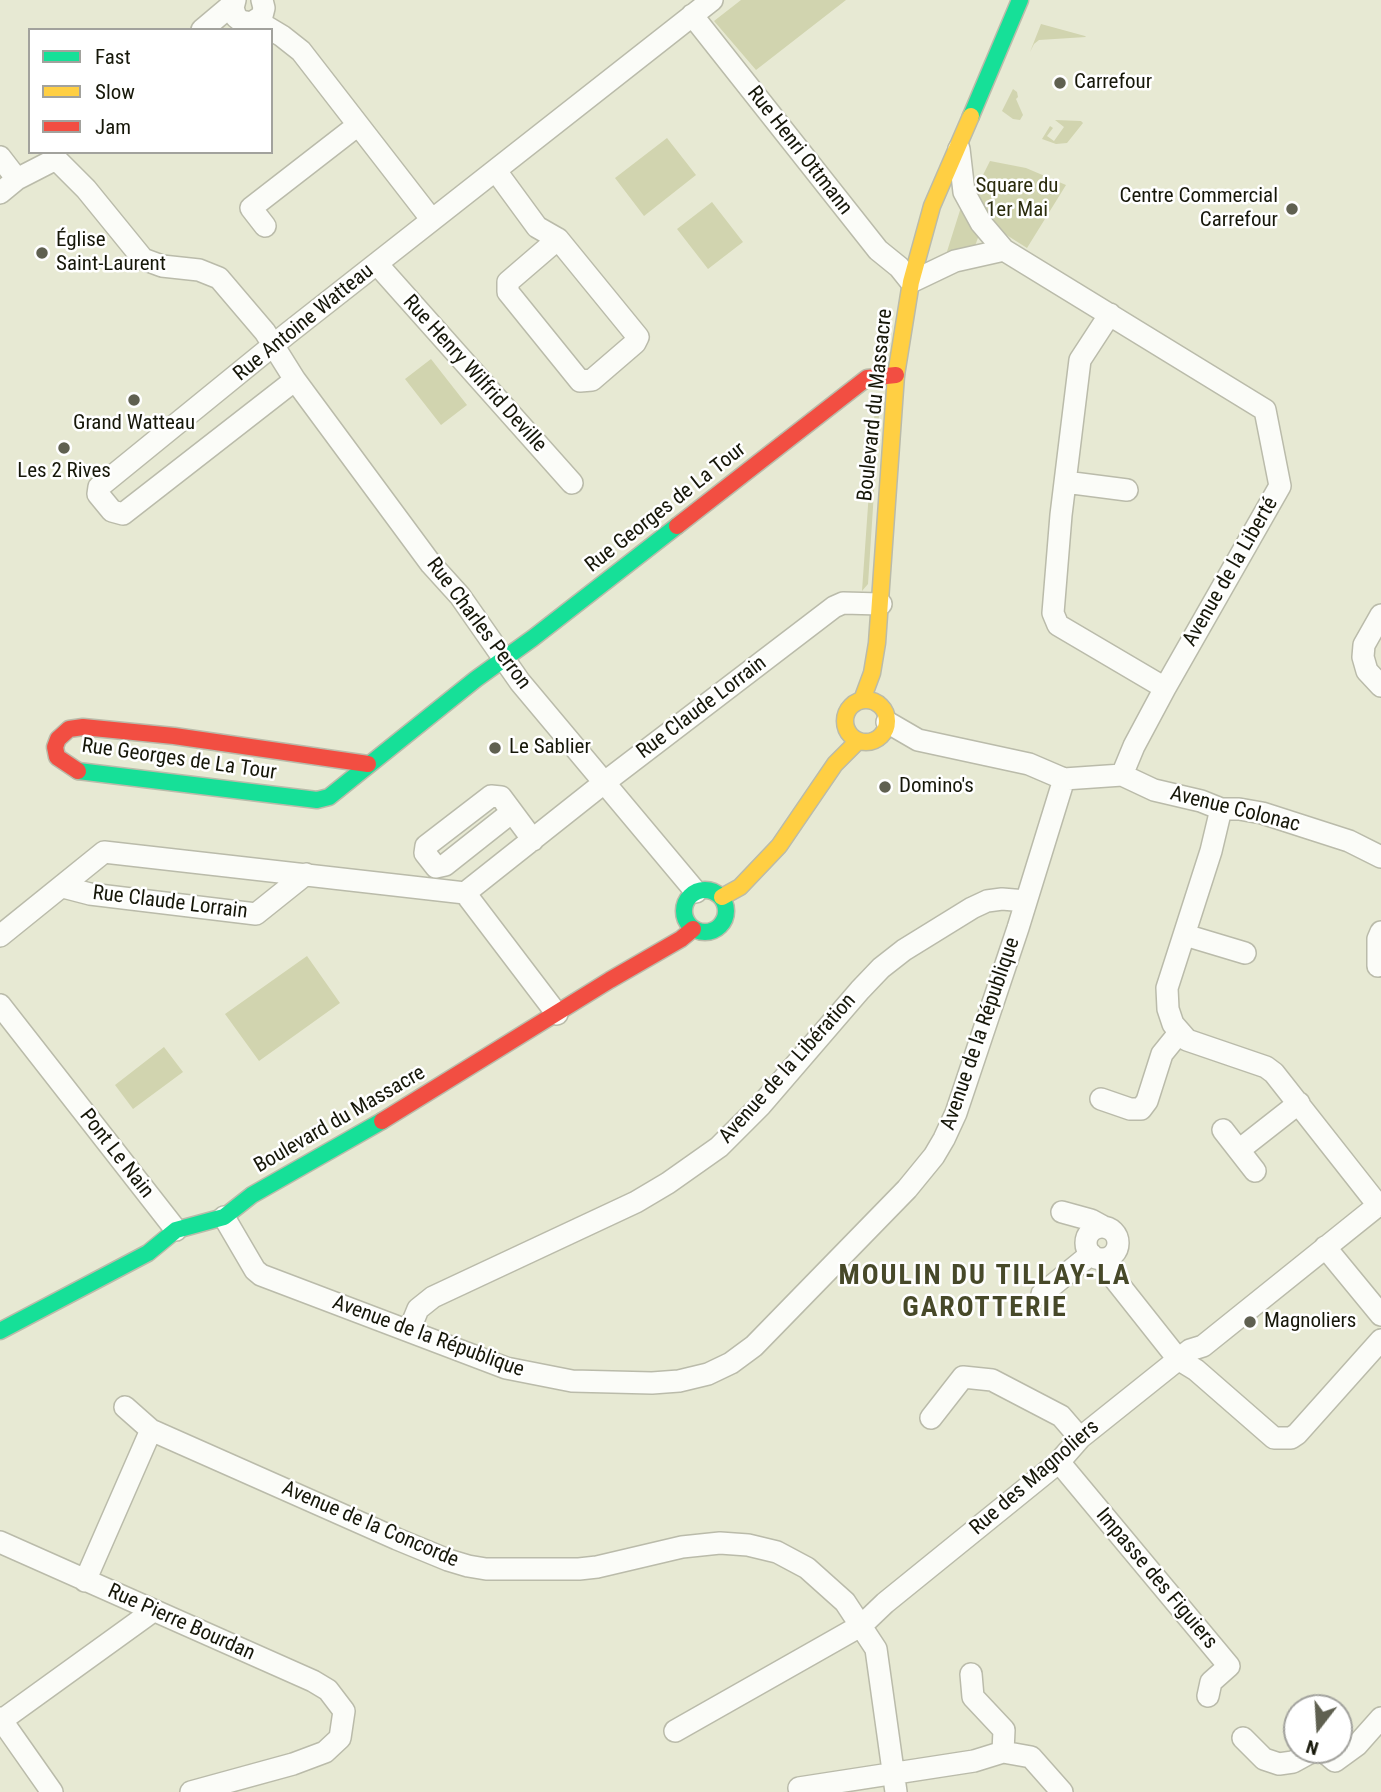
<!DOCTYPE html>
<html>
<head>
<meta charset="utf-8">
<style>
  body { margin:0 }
  #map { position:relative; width:1381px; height:1792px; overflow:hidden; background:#e7e9d3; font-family:"Roboto Condensed",sans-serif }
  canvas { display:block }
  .legend { position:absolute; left:28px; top:28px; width:245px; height:126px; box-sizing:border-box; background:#fff; border:2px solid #a2a29d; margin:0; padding:9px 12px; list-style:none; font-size:21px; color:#161709 }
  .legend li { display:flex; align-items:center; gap:14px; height:35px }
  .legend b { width:35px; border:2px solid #a2a29d }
  .north { position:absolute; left:1283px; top:1694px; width:70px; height:70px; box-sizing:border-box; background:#fff; border:2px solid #a2a29d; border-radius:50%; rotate:197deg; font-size:19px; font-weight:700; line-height:28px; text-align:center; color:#161709 }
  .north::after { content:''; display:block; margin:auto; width:24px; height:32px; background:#5f6050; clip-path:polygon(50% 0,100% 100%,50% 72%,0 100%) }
</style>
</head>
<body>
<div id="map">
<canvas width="1381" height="1792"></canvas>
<ul class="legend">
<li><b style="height:9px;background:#16e098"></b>Fast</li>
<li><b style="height:9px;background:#ffcf43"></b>Slow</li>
<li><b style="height:9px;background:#f24e42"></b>Jam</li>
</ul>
<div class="north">N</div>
</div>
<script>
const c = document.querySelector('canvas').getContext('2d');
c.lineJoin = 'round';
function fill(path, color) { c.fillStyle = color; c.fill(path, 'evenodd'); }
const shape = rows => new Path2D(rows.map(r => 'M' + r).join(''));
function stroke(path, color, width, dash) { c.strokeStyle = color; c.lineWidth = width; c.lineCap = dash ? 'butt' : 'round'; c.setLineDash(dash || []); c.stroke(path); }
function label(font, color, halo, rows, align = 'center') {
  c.font = font + ' "Roboto Condensed",sans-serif'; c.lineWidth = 5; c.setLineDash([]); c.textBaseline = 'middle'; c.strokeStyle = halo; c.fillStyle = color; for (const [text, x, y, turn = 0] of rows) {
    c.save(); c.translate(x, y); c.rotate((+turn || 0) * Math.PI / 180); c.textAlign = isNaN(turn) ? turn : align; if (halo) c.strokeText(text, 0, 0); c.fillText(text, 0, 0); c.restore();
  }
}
fill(shape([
  [741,0,846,0,756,70,714,21],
  [1041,24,1085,36,1086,37,1039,40,1034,44,1030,52],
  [1013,89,1017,92,1018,97,1016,99,1023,115,1020,120,1013,119,1002,111],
  [1055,120,1081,121,1083,123,1067,143,1056,144,1042,139,1050,126,1053,128,1047,136,1054,141,1064,127],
  [667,138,696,175,644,216,615,178],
  [990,161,1026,168,1066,185,1027,248,1005,234,986,213,978,194,978,185],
  [712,202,743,242,708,269,677,229],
  [962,204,980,232,974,249,944,261],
  [431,359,467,405,441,425,405,379],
  [876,392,880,400,868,584,862,591],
  [307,956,340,1003,259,1061,225,1014],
  [164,1047,183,1072,133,1109,115,1085]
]), '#d1d4af');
const street = shape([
  [235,0,233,8,236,17,241,21,251,23,262,16,264,8,262,0],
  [692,15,878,250,899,267,911,282,955,261,1004,250],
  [257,21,282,36,301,51,432,220],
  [202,30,234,3],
  [959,149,964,192,981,223,1004,250,1265,410,1280,486,1165,688,1134,746,1122,775],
  [0,157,17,179],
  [496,171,537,227,558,239,638,337,635,343,592,380,580,381,508,292,508,282,558,239],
  [0,193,17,179,56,159,86,189,143,259,162,266,199,270,219,278,265,332,295,380,431,564,460,596,520,682,696,892],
  [265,226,251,208,358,125],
  [377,264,572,483],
  [1110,314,1080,360,1061,515,1053,613,1058,625,1165,688],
  [295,380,123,514,112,511,98,494,99,487,287,334,712,0],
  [1065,482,1127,490],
  [1381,615,1364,645,1363,657,1367,671,1381,686],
  [887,722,918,740,1029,764,1064,779,1122,775,1154,790,1201,801,1221,809,1239,809,1262,813,1349,841,1381,857],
  [1221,809,1211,851,1167,988,1168,1009,1173,1024,1187,1040,1266,1067,1274,1073,1378,1205],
  [512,812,445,865,436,867,425,853,426,846,491,796,501,797,533,840],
  [63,887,90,894,256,914,306,874],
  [465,893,557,1014],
  [1185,935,1245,953],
  [0,936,104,852,465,893,605,782,834,607,843,603,881,604],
  [1378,966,1378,939,1381,932],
  [0,1005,176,1230],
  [1101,1099,1130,1109,1141,1109,1147,1101,1162,1054,1179,1033],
  [1223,1130,1255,1171],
  [1239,1150,1299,1103],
  [1062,1212,1091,1220,1102,1226],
  [224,1217,255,1270,261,1275,506,1368,572,1381,652,1383,679,1381,708,1374,731,1363,754,1346,907,1189,934,1156,944,1139,956,1113,1018,928,1064,779],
  '1086 1243a16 16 0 1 1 32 0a16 16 0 1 1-32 0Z',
  [1325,1247,1381,1315],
  [1103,1259,1113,1277,1178,1359,1196,1370,1274,1438,1291,1438,1297,1434,1381,1340],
  [1042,1294,1091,1254],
  [409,1331,418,1309,433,1297,636,1202,668,1183,719,1147,761,1105,860,990,881,968,904,950,972,908,987,901,1002,899,1026,901],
  [125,1407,151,1430],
  [931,1418,963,1377,992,1380,1061,1416,1080,1438],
  [1059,1462,1229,1666,1211,1682,1208,1696],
  [0,1542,313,1681,328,1690,344,1711,340,1738,325,1752,293,1764,191,1792],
  [85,1581,151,1430,397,1539,448,1560,468,1566,486,1569,579,1569,597,1567,682,1547,720,1543,748,1545,777,1552,807,1568,845,1602,876,1649,896,1792],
  [971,1674,973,1697,1004,1730,1003,1752],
  [0,1718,52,1792],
  [2,1720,153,1611],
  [675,1731,862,1625,885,1603,1059,1462,1080,1438,1190,1350,1203,1346,1381,1203],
  [1243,1738,1264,1759,1279,1764,1293,1762,1315,1750],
  [1322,1750,1335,1761,1357,1745,1381,1718],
  [799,1788,974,1761,1003,1752,1031,1757,1062,1792]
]);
const fast = shape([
  [971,116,1020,0],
  [78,771,317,800,329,797,476,679,533,638,677,526],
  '684 911a21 21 0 1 1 42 0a21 21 0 1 1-42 0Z',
  [0,1331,148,1253,176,1230,224,1217,252,1195,382,1121]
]);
const slow = shape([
  '845 721a21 21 0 1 1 42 0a21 21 0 1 1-42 0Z',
  [862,700,872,673,877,643,896,375,911,282,932,206,971,116],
  [722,897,740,887,779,846,835,764,858,741]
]);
const jam = shape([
  [677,526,867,378,896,375],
  [78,771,57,757,55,747,58,739,69,729,83,727,174,736,368,764],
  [382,1121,610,980,681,939,693,929]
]);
stroke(street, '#babbaa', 24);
stroke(fast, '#babbaa', 19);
stroke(slow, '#babbaa', 19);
stroke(jam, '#babbaa', 19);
stroke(street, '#fbfcf8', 21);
stroke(fast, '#16e098', 16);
stroke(slow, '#ffcf43', 16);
stroke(jam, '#f24e42', 16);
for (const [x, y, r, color] of [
  [1060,83,7,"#5f6050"],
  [1292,209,7,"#5f6050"],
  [42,253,7,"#5f6050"],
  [134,400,7,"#5f6050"],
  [64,448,7,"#5f6050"],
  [495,748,7,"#5f6050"],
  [885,787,7,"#5f6050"],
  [1250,1322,7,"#5f6050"]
]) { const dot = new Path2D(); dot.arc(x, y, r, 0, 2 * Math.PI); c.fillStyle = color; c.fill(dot); stroke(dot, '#fff', 2.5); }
label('21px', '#161709', '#fff', [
  ["Carrefour",1074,83],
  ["Centre Commercial",1278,197,"right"],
  ["Carrefour",1278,221,"right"],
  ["Église",56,241],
  ["Saint-Laurent",56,265],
  ["Grand Watteau",134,424,"center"],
  ["Les 2 Rives",64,472,"center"],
  ["Le Sablier",509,748],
  ["Domino's",899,787],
  ["Magnoliers",1264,1322]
], 'left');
label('21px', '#161709', '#fff', [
  ["Rue Henri Ottmann",799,151,52],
  ["Rue Antoine Watteau",304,323,-39],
  ["Rue Henry Wilfrid Deville",474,374,48],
  ["Boulevard du Massacre",876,405,-84],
  ["Rue Georges de La Tour",666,508,-38],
  ["Avenue de la Liberté",1231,572,-60],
  ["Rue Charles Perron",478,624,53],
  ["Rue Claude Lorrain",702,708,-37],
  ["Rue Georges de La Tour",179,760,8],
  ["Avenue Colonac",1235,810,14],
  ["Rue Claude Lorrain",170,903,7],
  ["Avenue de la République",981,1034,-71],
  ["Avenue de la Libération",788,1069,-48],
  ["Boulevard du Massacre",340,1120,-30],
  ["Pont Le Nain",116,1154,52],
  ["Avenue de la République",428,1337,20],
  ["Rue des Magnoliers",1035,1478,-41],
  ["Avenue de la Concorde",370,1525,23],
  ["Impasse des Figuiers",1156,1579,50],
  ["Rue Pierre Bourdan",181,1623,24]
]);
label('21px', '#2b2c0d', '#fff', [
  ["Square du",1017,187],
  ["1er Mai",1017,211]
]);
c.letterSpacing = '2px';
label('bold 28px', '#474929', '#fff', [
  ["MOULIN DU TILLAY-LA",985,1277],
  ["GAROTTERIE",985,1309]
]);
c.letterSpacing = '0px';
</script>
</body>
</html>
